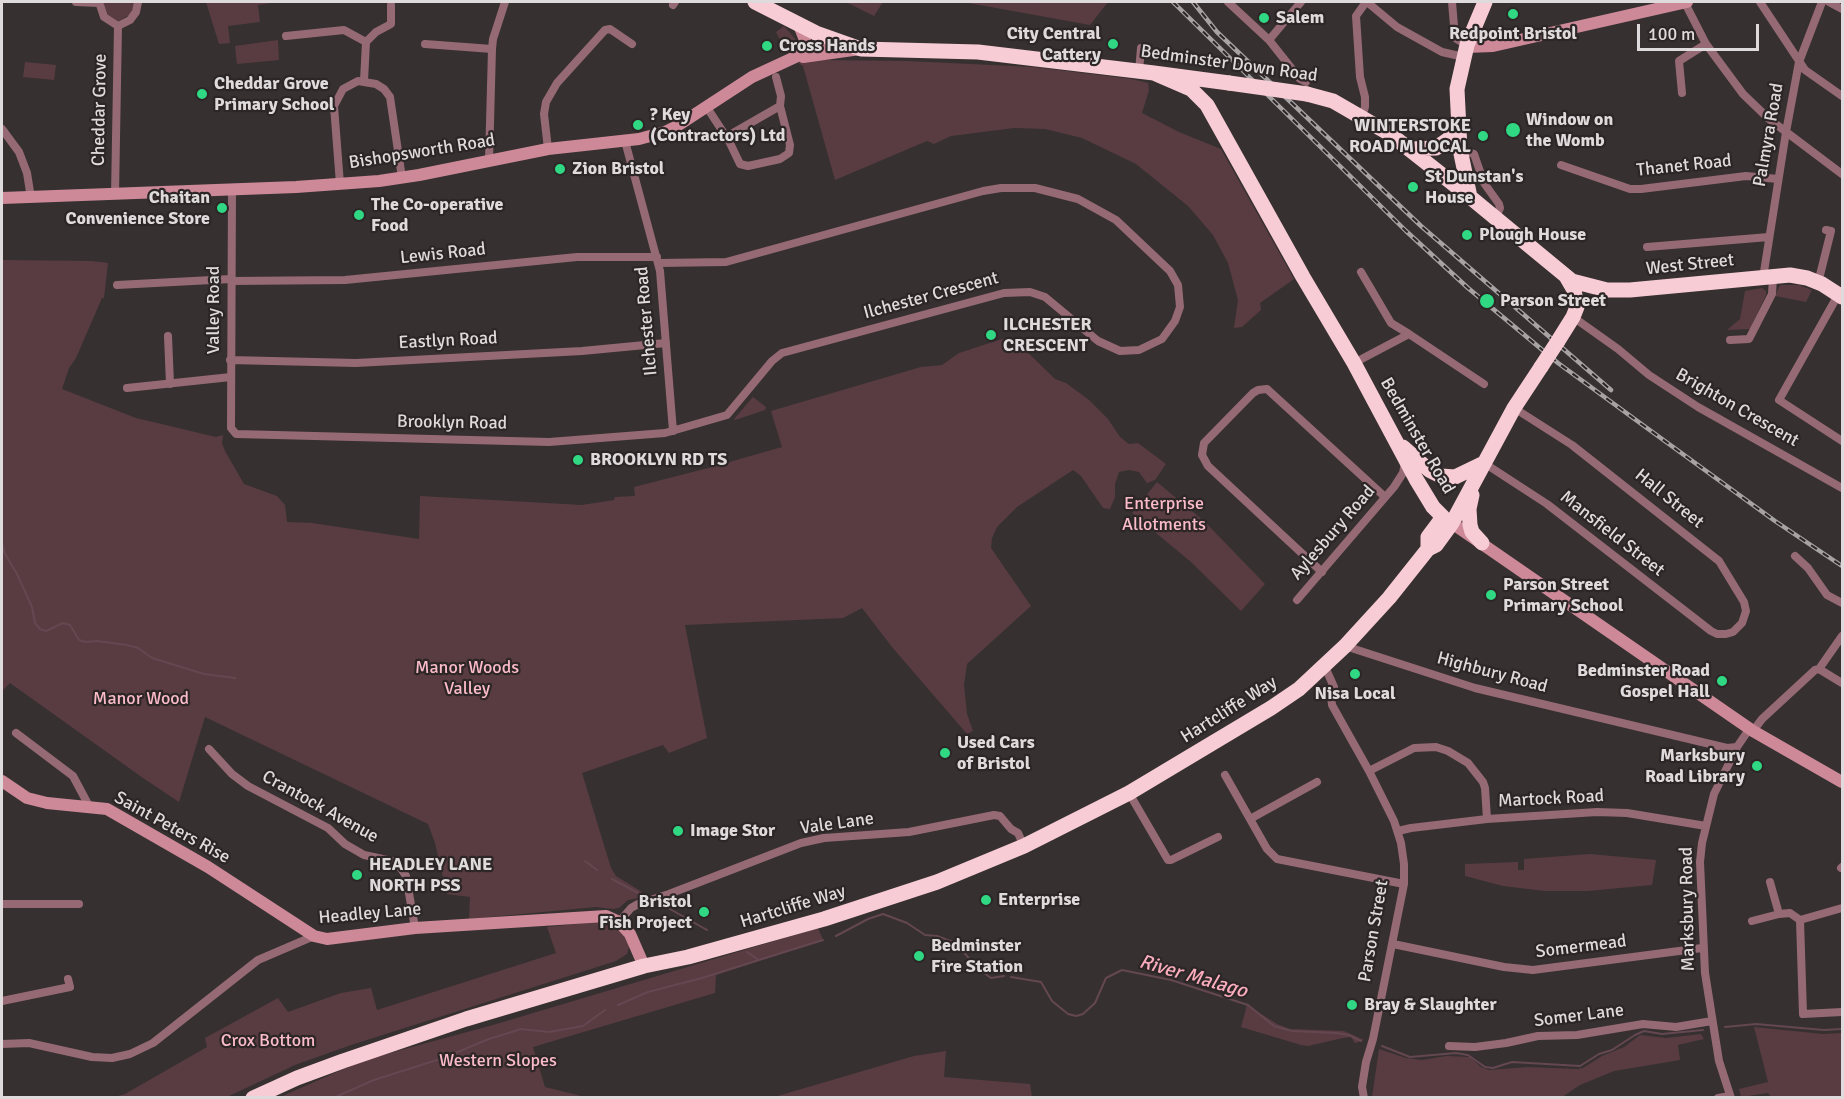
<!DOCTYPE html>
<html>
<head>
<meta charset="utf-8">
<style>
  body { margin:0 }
  #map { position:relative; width:1844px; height:1099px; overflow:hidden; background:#363031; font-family:Signika,sans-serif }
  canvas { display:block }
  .frame { position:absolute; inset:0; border:3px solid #dfdbdc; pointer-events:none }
  .scale { position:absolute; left:1637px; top:24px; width:122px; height:27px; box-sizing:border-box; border:3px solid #dfdbdc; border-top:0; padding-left:8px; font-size:18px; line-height:21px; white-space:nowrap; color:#dfdbdc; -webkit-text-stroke:4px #2c2627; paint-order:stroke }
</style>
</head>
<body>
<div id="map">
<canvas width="1844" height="1099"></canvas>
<div class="frame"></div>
<div class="scale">100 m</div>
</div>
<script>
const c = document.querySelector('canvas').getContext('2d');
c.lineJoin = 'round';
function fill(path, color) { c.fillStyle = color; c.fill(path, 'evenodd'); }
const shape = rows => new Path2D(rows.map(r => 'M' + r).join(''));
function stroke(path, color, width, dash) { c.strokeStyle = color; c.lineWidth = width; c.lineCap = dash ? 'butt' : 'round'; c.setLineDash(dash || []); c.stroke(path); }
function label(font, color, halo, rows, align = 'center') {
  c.font = font + ' Signika,sans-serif'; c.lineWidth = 4.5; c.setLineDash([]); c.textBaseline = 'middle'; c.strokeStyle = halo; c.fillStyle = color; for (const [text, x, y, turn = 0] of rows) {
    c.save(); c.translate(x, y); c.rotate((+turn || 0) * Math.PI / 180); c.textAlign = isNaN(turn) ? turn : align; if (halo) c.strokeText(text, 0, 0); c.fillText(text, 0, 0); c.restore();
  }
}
fill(shape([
  [102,2,135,2,132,13,117,22,113,21,104,12],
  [206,2,278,2,258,5,260,22,228,26,230,43,219,44],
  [846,2,883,2,874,16],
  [963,2,1108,2,1090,25],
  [784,26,797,41,794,48,786,52,776,32],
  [278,40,279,60,237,64,235,46],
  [811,60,908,61,1033,67,1132,79,1148,83,1149,90,1142,113,1179,132,1221,149,1294,279,1260,303,1261,310,1242,327,1234,328,1238,300,1228,263,1213,235,1188,206,1136,164,1082,138,1045,129,1014,128,951,136,934,144,927,141,835,180,803,66,798,63],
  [25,62,56,65,54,80,23,77],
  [2,260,92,261,108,263,104,298,102,298,76,358,69,368,62,389,136,418,216,437,223,435,222,443,225,451,244,484,277,496,285,505,287,522,312,523,419,539,420,496,582,505,614,500,615,497,635,496,634,487,712,467,782,447,771,411,921,367,942,365,959,353,1002,339,1009,338,1017,342,1055,379,1066,383,1089,400,1108,419,1120,437,1129,444,1138,443,1166,464,1155,480,1147,483,1139,472,1129,470,1119,472,1115,484,1115,497,1110,509,1103,508,1081,476,1073,470,1017,507,997,527,992,538,991,548,1031,606,967,664,964,685,967,714,973,731,967,734,892,647,862,608,843,618,685,625,707,738,669,753,663,745,582,773,611,868,616,876,642,892,638,898,628,900,619,908,613,909,596,907,469,919,470,897,447,894,435,843,428,824,205,717,179,802,143,778,10,683,2,691],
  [1780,285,1799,285,1812,290,1806,302,1775,296],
  [1762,288,1766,291,1766,295,1750,329,1727,330,1740,319,1745,291],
  [753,397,766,407,765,410,735,420,734,419],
  [1157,482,1205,522,1265,584,1241,611,1191,562,1132,513],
  [1590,854,1656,860,1652,885,1588,891,1545,891,1503,886,1465,876,1465,864,1518,862,1518,870,1524,870,1524,859],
  [605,921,617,926,630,943,627,954,616,961,351,1045,295,1065,227,1097,111,1098,125,1094,207,1047,205,1038,278,998,288,1012,341,993,371,988,377,1010,556,953,547,927],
  [818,928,823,940,716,975,715,993,533,1047,545,1087,585,1097,278,1098,364,1060,493,1025],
  [1247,1005,1277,1024,1290,1029,1344,1031,1364,1040,1355,1043,1351,1037,1343,1038,1308,1046,1301,1045,1241,1027],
  [1754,1027,1823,1034,1842,1033,1842,1097,1771,1097,1768,1093,1741,1097,1739,1089,1768,1082],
  [1701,1034,1704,1039,1678,1045,1680,1060,1614,1071,1580,1085,1562,1097,1372,1097,1379,1049,1406,1058,1422,1060,1447,1056,1470,1057,1481,1067,1489,1070,1528,1067,1577,1069,1583,1068,1602,1056,1624,1047,1640,1035,1666,1038],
  [946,1051,944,1077,1030,1084,1032,1097,774,1097,914,1056]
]), '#593c42');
stroke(shape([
  [2,543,5,554,17,574,32,607,35,623,40,629,46,631,63,623,70,625,79,640,85,642,97,641,127,645,138,648,152,658,204,674,235,678],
  [585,861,597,870],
  [612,879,638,893],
  [670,909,707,930],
  [836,936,868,919,883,914,907,923,925,935,937,936,956,943,977,968,991,978,1004,976],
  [747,952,759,960,823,940],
  [1011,977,1041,982,1052,1001,1068,1014,1076,1016,1083,1014,1095,1003,1106,978,1122,970,1171,980,1248,1005,1274,1026,1292,1031,1337,1033,1349,1035,1361,1041],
  [618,1005,648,992,702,978,759,960],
  [1725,1027,1756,1024,1824,1030,1842,1029],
  [1382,1046,1410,1057,1456,1053,1468,1055,1485,1067,1493,1068,1512,1062,1580,1066,1599,1054,1612,1050,1635,1035,1644,1031,1662,1034,1703,1030],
  [333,1098,374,1080,443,1058,489,1039,521,1029,549,1032,583,1026,605,1010]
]), '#644751', 2);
stroke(shape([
  [76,2,99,3],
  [99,2,104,17,118,26],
  [1228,2,1269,40,1300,79,1306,82],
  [1367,2,1397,27,1442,52,1464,57],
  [1452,2,1455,38,1467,45],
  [1760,2,1805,70,1842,96],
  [1829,2,1842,9],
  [1685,3,1706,44,1743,94,1769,119,1842,174],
  [673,5,675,2],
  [118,26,130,20,136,12,138,2],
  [286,36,344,30,366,42,364,81],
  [1269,40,1301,2],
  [366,42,376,32,391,24,391,5],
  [425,44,492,49],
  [1139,71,1141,48],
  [1682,93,1679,61,1706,44],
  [706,106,729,141,740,164,748,166,780,159,789,153,790,145,780,106,781,96,776,77],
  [1362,116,1365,107,1365,97,1360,77,1356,16,1366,2],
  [2,129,19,152,27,173,31,198],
  [733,133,780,106],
  [625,141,660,271,673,431],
  [548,149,544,114,546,102,557,83,605,30,610,29,632,44],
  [1460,149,1474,154,1484,183,1499,204,1500,208,1495,219],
  [489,160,492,49,493,39,505,2],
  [1561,165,1630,189,1641,189,1746,176,1778,179],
  [340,184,334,106,343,89,358,81,376,84,384,89,390,97,402,178],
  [232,189,231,428,236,434,549,442,665,433,727,415,772,361,782,353,1004,293,1030,292,1045,297,1098,341,1120,351,1139,350,1162,339,1175,321,1180,307,1178,285,1170,271,1116,220,1078,199,1035,188,1001,188,983,191,726,262,659,263],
  [115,195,118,26],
  [1647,247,1769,237],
  [1361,272,1391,323,1409,334],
  [1763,278,1786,132,1799,62,1822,2],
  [231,281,345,280,577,257,657,257],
  [1818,283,1831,231,1826,230],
  [117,285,231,279],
  [1838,295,1779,400,1842,441],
  [1573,317,1618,349,1649,375,1698,407,1842,488],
  [168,336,170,384],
  [1730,340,1749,339,1772,294,1773,277],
  [230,360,356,363,582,351,666,343],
  [1354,363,1409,334,1484,384],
  [127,388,231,377],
  [1484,463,1547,504,1711,631,1717,634,1726,634,1733,632,1742,623,1746,611,1744,602,1719,561,1572,445,1514,408],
  [1795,556,1808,568,1827,595,1842,603],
  [1322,572,1208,466,1202,455,1204,443,1253,393,1258,390,1267,389,1385,497],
  [1297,600,1394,487,1403,473,1405,463],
  [1345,646,1475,688,1727,748,1737,747],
  [1325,667,1334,687,1331,694,1332,705,1369,771,1394,821,1401,843,1404,864,1404,884,1373,1039,1366,1062,1362,1087,1364,1098],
  [1819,669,1842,636],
  [1753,731,1762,719,1815,670,1819,669,1842,683],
  [16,733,73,776,89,806],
  [209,749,232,774,248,786,328,828,345,844,364,855,392,861,400,867,406,876,415,928],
  [1369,771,1414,748,1436,747,1448,751,1468,763,1483,782,1485,788,1487,819],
  [1225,775,1267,849,1277,859,1404,884],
  [1129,793,1168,860,1171,860,1218,837],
  [1250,819,1317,782],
  [1398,831,1411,828,1487,819,1597,812,1627,813,1706,826],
  [1841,868,1842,867],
  [1770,882,1779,914,1790,913,1800,920,1803,1014,1842,1012],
  [2,904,79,904],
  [1800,920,1842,908],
  [1752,921,1779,914],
  [619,922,631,908,638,904,669,894,801,843,824,838,909,832,994,815,1000,816,1011,829,1018,833,1024,846],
  [1393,944,1504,967,1533,970,1702,948],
  [2,1001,70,987,68,979],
  [2,1044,29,1043,92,1057,112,1058,130,1054,153,1043,258,960,314,936],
  [1449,1046,1475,1047,1506,1043,1538,1036,1577,1035,1643,1024,1676,1027,1712,1021],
  [1718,1098,1730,1096],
  [1731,1098,1719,1061,1705,973,1700,862,1702,843,1714,794,1737,747,1750,728]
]), '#966a74', 8);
stroke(shape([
  [1466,47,1493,46,1687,2],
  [796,55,803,47,805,40,799,25],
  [803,57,860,49],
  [2,198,296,187,379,181,419,175,548,149,639,139,665,132,677,126,752,77,832,40],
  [1446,519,1753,731,1842,782],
  [2,781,27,798,47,803,107,809,208,867,314,936,327,939,415,928,606,916,619,922,630,934,644,966]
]), '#cd8998', 12);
stroke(shape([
  [755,2,816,33,861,49,978,52,1154,73,1229,83],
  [1154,73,1191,89,1207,105,1303,277,1354,363,1416,479,1433,507,1443,517,1428,537,1428,549],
  [1307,94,1333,101,1390,134,1470,197,1572,281,1607,290,1630,290,1790,275,1807,278,1822,284,1842,297],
  [1411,149,1436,148,1449,139,1457,122],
  [1470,197,1460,149,1457,89,1467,45,1485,2],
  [1558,341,1573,317,1577,307,1574,290,1567,278],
  [1403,447,1429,470,1441,476,1455,477,1484,463],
  [1472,495,1469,509,1470,525,1472,532,1482,543],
  [253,1098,297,1078,343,1061,466,1019,644,966,688,957,824,919,937,882,1024,846,1129,793,1271,708,1299,689,1345,646,1389,598,1428,549,1436,545,1452,523,1514,408,1541,367]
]), '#f8ccd5', 15);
const rail = shape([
  [1173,2,1406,231,1468,288,1558,363,1640,423,1775,521,1842,566],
  [1193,2,1217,32,1421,226,1611,390]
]);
stroke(rail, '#a7a3a4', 4.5);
stroke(rail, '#2c2627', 2, [7]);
stroke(shape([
  [1229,83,1307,94],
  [1541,367,1558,341]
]), '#f8ccd5', 15);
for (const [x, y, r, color] of [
  [1513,14,6,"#30d883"],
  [1264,18,6,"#30d883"],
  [1113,44,6,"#30d883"],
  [767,46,6,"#30d883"],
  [202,94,6,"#30d883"],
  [638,125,6,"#30d883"],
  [1513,130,8,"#30d883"],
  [1483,136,6,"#30d883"],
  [560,169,6,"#30d883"],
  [1413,187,6,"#30d883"],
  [222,208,6,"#30d883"],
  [359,215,6,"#30d883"],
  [1467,235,6,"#30d883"],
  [1487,301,8,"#30d883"],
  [991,335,6,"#30d883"],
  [578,460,6,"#30d883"],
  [1491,595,6,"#30d883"],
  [1355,674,6,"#30d883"],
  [1722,681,6,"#30d883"],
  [945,753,6,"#30d883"],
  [1757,766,6,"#30d883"],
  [678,831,6,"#30d883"],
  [357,875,6,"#30d883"],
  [986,900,6,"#30d883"],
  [704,912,6,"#30d883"],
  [919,956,6,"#30d883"],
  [1352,1005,6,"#30d883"]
]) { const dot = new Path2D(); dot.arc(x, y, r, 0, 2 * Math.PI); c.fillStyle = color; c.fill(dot); stroke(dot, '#2c2627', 2); }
label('bold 18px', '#dfdbdc', '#2c2627', [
  ["Salem",1276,18],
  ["City Central",1101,34,"right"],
  ["Cattery",1101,55,"right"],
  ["Redpoint Bristol",1513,34,"center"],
  ["Cross Hands",779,46],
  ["Cheddar Grove",214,84],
  ["Primary School",214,105],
  ["? Key",650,115],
  ["(Contractors) Ltd",650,136],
  ["Window on",1526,120],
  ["the Womb",1526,141],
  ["WINTERSTOKE",1471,126,"right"],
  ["ROAD M LOCAL",1471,147,"right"],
  ["Zion Bristol",572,169],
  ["St Dunstan's",1425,177],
  ["House",1425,198],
  ["Chaitan",210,198,"right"],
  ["Convenience Store",210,219,"right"],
  ["The Co-operative",371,205],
  ["Food",371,226],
  ["Plough House",1479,235],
  ["Parson Street",1500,301],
  ["ILCHESTER",1003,325],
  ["CRESCENT",1003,346],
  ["BROOKLYN RD TS",590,460],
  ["Parson Street",1503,585],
  ["Primary School",1503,606],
  ["Bedminster Road",1710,671,"right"],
  ["Gospel Hall",1710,692,"right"],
  ["Nisa Local",1355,694,"center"],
  ["Used Cars",957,743],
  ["of Bristol",957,764],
  ["Marksbury",1745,756,"right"],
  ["Road Library",1745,777,"right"],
  ["Image Stor",690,831],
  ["HEADLEY LANE",369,865],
  ["NORTH PSS",369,886],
  ["Enterprise",998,900],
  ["Bristol",692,902,"right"],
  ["Fish Project",692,923,"right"],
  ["Bedminster",931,946],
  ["Fire Station",931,967],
  ["Bray & Slaughter",1364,1005]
], 'left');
label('18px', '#dfdbdc', '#2c2627', [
  ["Bedminster Down Road",1229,64,8],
  ["Cheddar Grove",100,110,-89],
  ["Palmyra Road",1769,135,-80],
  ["Bishopsworth Road",422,152,-9],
  ["Thanet Road",1684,166,-6],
  ["Lewis Road",443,254,-6],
  ["West Street",1690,265,-6],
  ["Ilchester Crescent",931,296,-15],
  ["Valley Road",214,310,-90],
  ["Ilchester Road",647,321,-95],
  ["Eastlyn Road",448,341,-3],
  ["Brighton Crescent",1737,408,30],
  ["Brooklyn Road",452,423,1],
  ["Bedminster Road",1417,436,60],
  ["Hall Street",1669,499,39],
  ["Aylesbury Road",1333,533,-49],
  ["Mansfield Street",1612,534,38],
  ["Highbury Road",1492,673,15],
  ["Hartcliffe Way",1229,710,-32],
  ["Martock Road",1551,799,-3],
  ["Crantock Avenue",320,807,29],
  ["Vale Lane",837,824,-8],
  ["Saint Peters Rise",172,828,29],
  ["Hartcliffe Way",793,907,-17],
  ["Marksbury Road",1688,909,-91],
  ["Headley Lane",370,914,-5],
  ["Parson Street",1374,931,-80],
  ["Somermead",1581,947,-7],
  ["Somer Lane",1579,1016,-7]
]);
label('18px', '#fbbbc8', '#2c2627', [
  ["Enterprise",1164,504],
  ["Allotments",1164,525],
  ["Manor Woods",467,668],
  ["Valley",467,689],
  ["Manor Wood",141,699],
  ["Crox Bottom",268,1041],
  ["Western Slopes",498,1061]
]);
label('italic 20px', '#fbacbd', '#2c2627', [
  ["River Malago",1193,977,16]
]);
</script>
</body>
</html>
